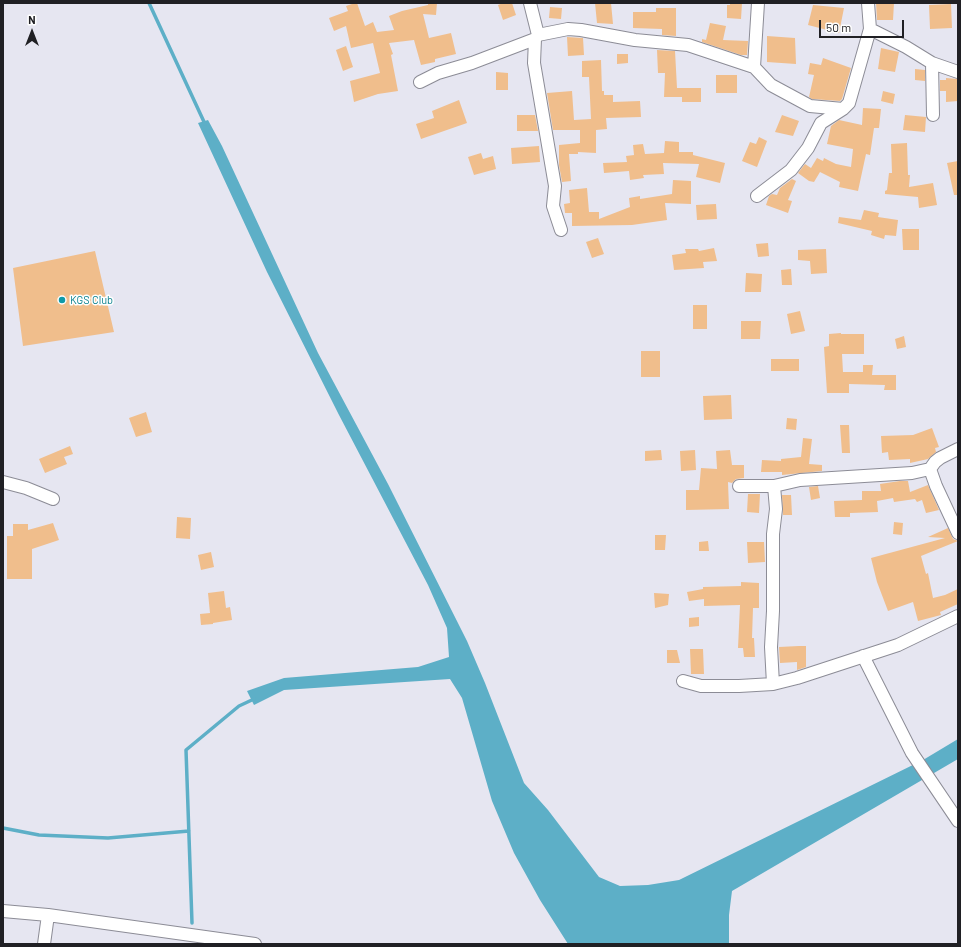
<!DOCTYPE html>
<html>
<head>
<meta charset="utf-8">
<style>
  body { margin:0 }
  #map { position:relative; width:961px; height:947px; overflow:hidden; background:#e6e6f1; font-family:Barlow,sans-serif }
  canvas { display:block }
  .frame { position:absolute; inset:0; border:4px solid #202024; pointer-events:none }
  .north { position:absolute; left:12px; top:12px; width:40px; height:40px; -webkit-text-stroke:3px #fff; paint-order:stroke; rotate:0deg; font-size:11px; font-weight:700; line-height:16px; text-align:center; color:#202024 }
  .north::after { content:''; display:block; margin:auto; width:14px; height:18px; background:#202024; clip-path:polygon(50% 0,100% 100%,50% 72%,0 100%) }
  .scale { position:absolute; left:819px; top:20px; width:85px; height:18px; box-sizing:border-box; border:2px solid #202024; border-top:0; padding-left:5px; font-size:12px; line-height:14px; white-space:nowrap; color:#202024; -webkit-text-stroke:3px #fff; paint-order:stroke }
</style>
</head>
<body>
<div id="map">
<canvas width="961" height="947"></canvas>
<div class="frame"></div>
<div class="north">N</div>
<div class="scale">50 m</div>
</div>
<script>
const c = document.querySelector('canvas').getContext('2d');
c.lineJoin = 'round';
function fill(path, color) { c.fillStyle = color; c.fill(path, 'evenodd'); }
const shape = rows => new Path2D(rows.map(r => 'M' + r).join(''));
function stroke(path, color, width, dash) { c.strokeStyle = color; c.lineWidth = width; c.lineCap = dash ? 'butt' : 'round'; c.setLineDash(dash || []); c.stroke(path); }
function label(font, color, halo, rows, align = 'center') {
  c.font = font + ' Barlow,sans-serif'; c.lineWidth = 3; c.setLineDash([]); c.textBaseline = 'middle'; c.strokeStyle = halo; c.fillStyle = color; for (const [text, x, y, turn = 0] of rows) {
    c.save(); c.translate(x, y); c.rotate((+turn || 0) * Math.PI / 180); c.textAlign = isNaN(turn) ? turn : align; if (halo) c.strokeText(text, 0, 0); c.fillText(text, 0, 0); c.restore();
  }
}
fill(shape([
  [208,120,222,146,318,353,388,484,467,641,485,683,524,783,548,810,599,877,620,886,648,885,679,880,923,760,958,739,958,759,732,891,729,915,729,944,568,944,540,900,514,853,492,801,462,698,450,679,284,690,254,705,247,691,284,678,418,667,449,657,447,628,428,585,339,415,267,272,198,123]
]), '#5dafc7');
stroke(shape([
  [149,3,205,124],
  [3,828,39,835,108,838,189,831],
  [192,923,186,750,239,706,254,699]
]), '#5dafc7', 3.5);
fill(shape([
  [355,3,357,3,365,26,373,22,377,32,394,30,389,16,402,11,428,5,428,3,437,3,436,15,423,14,429,38,451,33,456,54,435,59,435,62,421,65,414,40,389,43,393,54,391,55,398,91,378,94,354,102,350,81,380,73,373,43,351,48,346,26,334,31,329,18,348,11,346,6],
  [503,3,512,3,516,15,503,20,498,5],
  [595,3,611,3,613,24,597,23],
  [730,3,742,3,741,19,727,18,727,5,730,5],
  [876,3,894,3,893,20,877,20],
  [951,4,952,28,930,29,929,5],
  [813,5,844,8,839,33,808,25],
  [550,7,562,8,561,19,549,18],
  [656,8,676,8,676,36,662,35,662,29,633,28,633,12,656,12],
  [710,23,726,26,723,40,748,41,747,55,741,55,702,42,702,39,706,40],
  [767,36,795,38,796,64,767,62],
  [567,37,583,38,584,55,568,56],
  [346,46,353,67,343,71,336,50],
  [881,48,899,52,895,72,878,69],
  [657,50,675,51,677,88,701,88,701,102,682,102,682,97,664,97,665,73,658,73],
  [617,54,628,54,628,63,617,64],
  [823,58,851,68,842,99,840,101,812,99,809,97,814,75,808,74,810,63,821,65],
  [601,60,602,91,604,91,604,95,613,95,613,102,640,101,641,117,606,118,607,129,596,130,596,153,578,152,578,154,569,154,571,181,562,182,559,165,559,145,580,143,580,130,553,130,547,93,572,91,574,120,591,119,589,77,582,77,582,61],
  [915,69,925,70,925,81,915,80],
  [496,72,508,73,508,90,496,90],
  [716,75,737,75,737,93,716,93],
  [946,78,958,79,958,101,946,102,946,91,940,91,940,80,946,80],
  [883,91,895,94,893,104,881,101],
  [459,100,467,123,421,139,416,124,434,118,432,111],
  [863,108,881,109,879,128,874,128,870,155,866,154,858,191,839,187,840,182,820,172,814,182,809,181,798,173,805,164,811,168,817,158,823,161,824,158,836,164,851,167,853,149,827,144,831,126,839,120,862,125],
  [517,115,535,115,538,131,517,131],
  [782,115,799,121,793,136,775,132],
  [905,115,926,117,925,132,903,130],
  [759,137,767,141,757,167,742,161,750,142,756,144],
  [665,141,679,142,679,152,693,152,693,155,725,163,720,183,696,177,699,164,663,163,664,174,643,175,644,178,630,180,629,171,604,173,603,163,627,162,626,156,634,155,633,145,643,144,645,154,664,153],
  [907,143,908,175,910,175,909,187,933,183,937,205,919,208,918,197,885,194,885,191,887,190,889,173,892,173,891,144],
  [539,146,540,162,512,164,511,148],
  [481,153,483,159,493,156,496,169,474,175,468,157],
  [958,161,958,195,954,195,947,163],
  [792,179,796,181,788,200,792,201,788,213,766,205,769,196,772,194,777,195,780,188],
  [673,180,691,181,691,204,665,203,667,220,632,225,572,226,572,213,565,213,564,204,570,203,569,190,587,188,589,212,599,212,599,219,630,207,629,198,640,196,640,199,672,194],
  [716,204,717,219,697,220,696,205],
  [864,210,879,213,878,217,898,220,896,236,885,235,884,239,871,235,872,231,838,223,839,217,861,220],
  [902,229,919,229,919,250,903,250],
  [598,238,604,254,592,258,586,242],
  [768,243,769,256,758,257,756,244],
  [714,248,717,261,703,262,704,268,674,270,672,255,686,253,685,249,698,249,699,251],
  [826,249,827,273,811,274,810,261,798,260,798,250],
  [95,251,114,332,23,346,13,268],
  [791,269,792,285,782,285,781,270],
  [746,273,762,274,761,292,745,292],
  [693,305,707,305,707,329,693,329],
  [800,311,805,331,791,334,787,314],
  [741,321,761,321,760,339,741,339],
  [841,333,841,334,864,334,864,354,842,354,843,372,863,372,863,365,873,365,872,375,896,375,896,390,884,390,885,385,849,384,849,393,827,393,824,347,829,346,829,334],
  [904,336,906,347,897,349,895,339],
  [641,351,660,351,660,377,641,377],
  [771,359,799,359,799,371,771,371],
  [731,395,732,419,704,420,703,396],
  [146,412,152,432,136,437,129,418],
  [787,418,797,419,796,430,786,429],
  [840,425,849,425,850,453,842,453],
  [932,428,939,447,935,448,936,452,928,459,910,463,910,459,889,460,888,452,882,453,881,436,913,435],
  [803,438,812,439,809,464,822,465,822,471,782,475,782,472,761,472,762,460,781,461,781,459,801,457],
  [70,446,73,454,64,457,67,464,45,473,39,459],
  [661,450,662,460,645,461,645,451],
  [695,450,696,470,681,471,680,451],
  [730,450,732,465,744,465,744,478,736,479,732,483,728,482,729,509,686,510,686,490,699,490,701,468,717,469,716,451],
  [900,481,908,481,910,492,928,485,939,510,926,513,922,500,917,502,915,499,894,502,893,498,877,501,878,512,850,513,850,517,835,517,834,501,862,500,862,491,881,491,880,484],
  [818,486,820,498,811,500,809,487],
  [748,494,760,494,759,513,747,512],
  [782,495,791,495,792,515,783,515],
  [177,517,191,518,190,539,176,538],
  [894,522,903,523,902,535,893,534],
  [53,523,59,540,32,549,32,579,7,579,7,536,13,536,13,524,28,524,28,530],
  [948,528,953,539,958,541,921,556,926,574,928,573,933,598,945,595,958,589,958,604,940,612,941,615,918,621,913,602,888,611,877,582,871,558,945,538,928,537],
  [655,535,666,535,665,550,655,550],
  [708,541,709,551,699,551,699,542],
  [747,542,764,542,765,562,748,563],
  [211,552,214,567,201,570,198,555],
  [741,582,759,583,759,608,753,608,752,638,754,638,755,657,744,657,743,648,738,648,740,605,704,606,704,599,689,601,687,592,703,589,703,587,741,586],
  [224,591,226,608,230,607,232,620,213,623,213,624,201,625,200,614,210,613,208,593],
  [654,593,669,594,668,605,655,608],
  [699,617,699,626,689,627,689,618],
  [799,646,806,646,806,667,797,670,797,662,780,663,779,647],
  [690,649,703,649,704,674,691,674],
  [667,650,677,650,680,663,667,663]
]), '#f0be8c');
const minor = shape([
  [530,3,538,35,535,39,534,63,555,186,553,206,561,230],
  [758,3,754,67,771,85,810,106,843,109],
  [870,29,906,47,932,63,933,115],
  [538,35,568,29,581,30,635,40,688,45,754,67],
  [932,63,958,72],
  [420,82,438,73,472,63,535,39],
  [757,196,791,170,808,148,821,123,843,109,849,103,870,29,868,3],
  [958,449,940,458,935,462,930,469,936,486,958,533],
  [3,482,26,488,53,499],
  [739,486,774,486],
  [863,656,912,753,958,821],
  [683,681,701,686,739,686,773,684,797,678,898,645,958,616],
  [773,684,771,647,773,611,773,534,776,509,774,486,800,480,912,473,930,469],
  [3,911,48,915,255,944],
  [44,944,48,915]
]);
stroke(minor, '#8c8c96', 14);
stroke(minor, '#fff', 12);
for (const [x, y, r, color] of [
  [62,300,4,"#0f9aa8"]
]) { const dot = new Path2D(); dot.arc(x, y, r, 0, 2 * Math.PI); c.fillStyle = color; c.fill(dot); stroke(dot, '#fff', 1.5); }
label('11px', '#0d838f', '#fff', [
  ["KGS Club",70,300]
], 'left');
</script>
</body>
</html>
